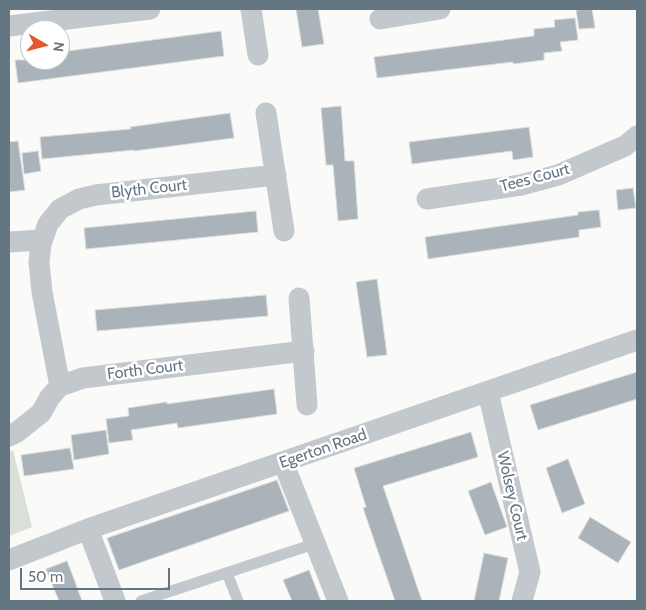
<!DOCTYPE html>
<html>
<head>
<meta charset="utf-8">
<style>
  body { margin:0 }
  #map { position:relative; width:646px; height:610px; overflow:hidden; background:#fafaf8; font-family:Cabin,sans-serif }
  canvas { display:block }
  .frame { position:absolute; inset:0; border:10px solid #657683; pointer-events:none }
  .north { position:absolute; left:20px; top:20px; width:50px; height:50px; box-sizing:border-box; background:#fff; border:1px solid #c1c8cd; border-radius:50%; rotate:98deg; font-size:14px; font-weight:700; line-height:20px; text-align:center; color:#657683 }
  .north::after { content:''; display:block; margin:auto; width:18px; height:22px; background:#e4572e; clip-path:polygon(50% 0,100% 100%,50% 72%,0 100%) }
  .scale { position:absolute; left:20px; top:568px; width:150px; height:22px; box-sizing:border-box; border:2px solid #657683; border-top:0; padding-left:6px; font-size:15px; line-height:18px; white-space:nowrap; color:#657683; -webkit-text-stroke:4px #fff; paint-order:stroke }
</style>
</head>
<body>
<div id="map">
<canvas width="646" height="610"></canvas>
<div class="frame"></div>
<div class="north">N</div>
<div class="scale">50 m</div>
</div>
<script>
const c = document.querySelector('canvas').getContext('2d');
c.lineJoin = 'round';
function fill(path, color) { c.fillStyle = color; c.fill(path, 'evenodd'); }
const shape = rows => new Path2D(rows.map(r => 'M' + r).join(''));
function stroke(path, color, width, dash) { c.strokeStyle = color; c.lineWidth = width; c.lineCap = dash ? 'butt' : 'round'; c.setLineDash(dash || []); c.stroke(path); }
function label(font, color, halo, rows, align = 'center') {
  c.font = font + ' Cabin,sans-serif'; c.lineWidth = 5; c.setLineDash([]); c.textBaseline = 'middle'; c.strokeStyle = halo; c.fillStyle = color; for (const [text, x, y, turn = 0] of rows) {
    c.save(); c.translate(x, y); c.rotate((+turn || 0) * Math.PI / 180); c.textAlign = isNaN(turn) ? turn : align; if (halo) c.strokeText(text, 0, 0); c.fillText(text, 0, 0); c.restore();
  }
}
fill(shape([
  [13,450,32,527,9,536,9,453]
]), '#dadfd7');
const building = shape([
  [296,9,318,9,324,44,302,47,296,9],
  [592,9,595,28,579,29,576,10,592,9],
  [575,18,578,40,560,42,562,51,544,53,544,60,513,64,513,62,377,78,374,57,534,36,534,29,555,27,554,20,575,18],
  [221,31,224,56,18,83,15,60,60,60,60,52,221,31],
  [341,106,345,161,354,161,358,219,338,221,333,165,326,165,321,108,341,106],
  [230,113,234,138,134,151,134,150,42,159,40,137,131,129,130,127,230,113],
  [529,127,533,157,513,160,512,151,412,164,409,142,529,127],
  [18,141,25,190,9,192,9,142,18,141],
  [38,151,41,171,24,174,22,153,38,151],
  [633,188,636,208,618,210,616,190,633,188],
  [599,210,601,227,579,230,579,237,428,259,425,237,578,215,578,212,599,210],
  [256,211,258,232,86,249,84,228,256,211],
  [377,279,387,355,367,357,356,282,377,279],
  [266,295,268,316,97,331,95,310,266,295],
  [637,372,637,399,538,430,530,405,637,372],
  [274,389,277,414,178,428,177,423,131,430,133,440,109,443,106,419,129,416,128,408,167,402,167,404,274,389],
  [106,430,109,454,74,460,71,435,106,430],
  [471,432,478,457,383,486,422,601,395,601,363,508,366,507,354,468,471,432],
  [70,448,74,469,24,476,21,455,70,448],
  [568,459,585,504,562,513,546,468,568,459],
  [277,480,289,511,119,570,107,538,277,480],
  [491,482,507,527,485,535,468,491,491,482],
  [590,517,631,542,618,563,578,538,590,517],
  [484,553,508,558,499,601,474,601,484,553],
  [67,561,74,579,82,601,59,601,46,569,67,561],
  [309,570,321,601,292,601,283,580,309,570]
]);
fill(building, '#aab3b9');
stroke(building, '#dcdcda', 1);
stroke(shape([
  [227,573,238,601],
  [141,601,314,544]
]), '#c3c8cc', 11);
stroke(shape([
  [251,9,258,55],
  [380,19,440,9],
  [9,26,150,9],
  [266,113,284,231],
  [427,199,521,185,558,175,625,146,637,136],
  [9,242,42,240],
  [299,298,307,405],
  [60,386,42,292,39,262,41,244,48,224,60,209,79,199,96,195,276,175],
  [488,392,530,572,522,601],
  [9,436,17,432,41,413,50,397,60,386,83,378,304,351],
  [283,462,338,601],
  [88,529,115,601],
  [9,560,88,529,637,340]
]), '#c3c8cc', 21);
label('16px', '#657683', '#fff', [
  ["Tees Court",535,178,-15],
  ["Blyth Court",149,189,-6],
  ["Forth Court",145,370,-7],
  ["Egerton Road",323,449,-19],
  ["Wolsey Court",512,496,77]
]);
</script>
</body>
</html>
